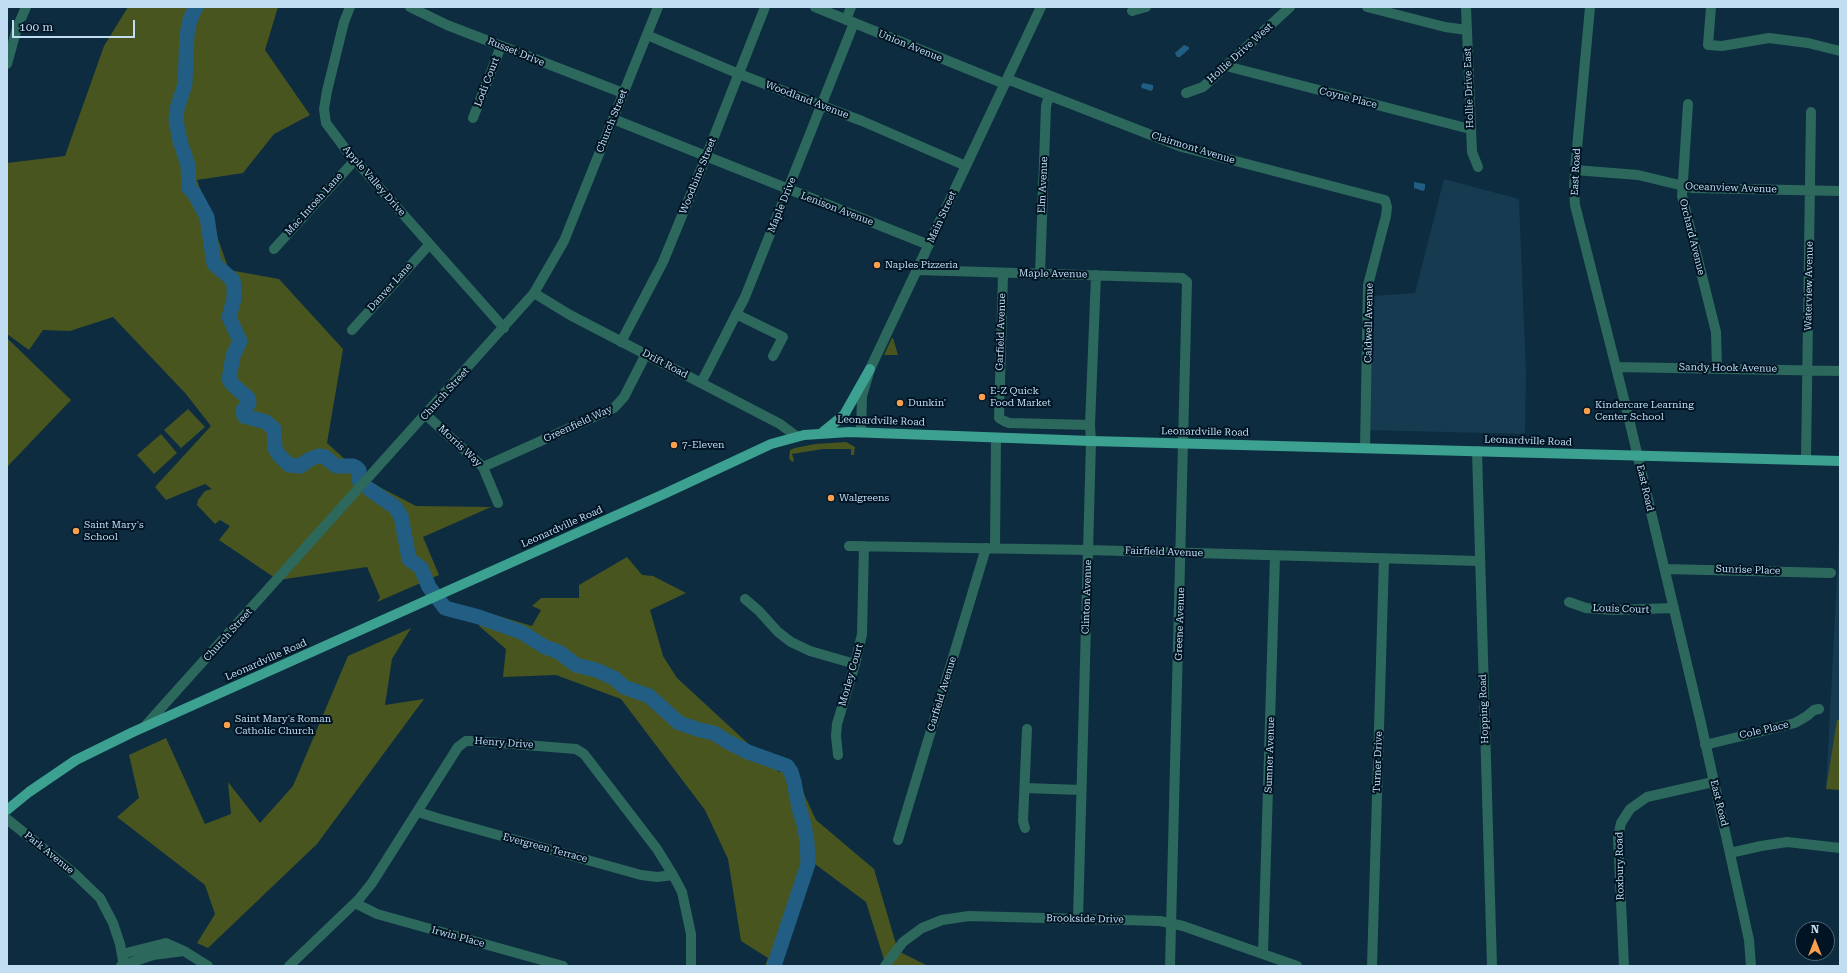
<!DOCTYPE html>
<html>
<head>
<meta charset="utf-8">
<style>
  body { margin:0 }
  #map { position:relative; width:1847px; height:973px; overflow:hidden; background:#0d2c40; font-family:"Roboto Serif",serif }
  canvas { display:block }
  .frame { position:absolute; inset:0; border:8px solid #c0ddf2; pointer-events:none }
  .north { position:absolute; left:1795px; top:921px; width:40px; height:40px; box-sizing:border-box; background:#001423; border:1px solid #4d6476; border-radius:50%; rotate:0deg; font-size:11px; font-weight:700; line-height:16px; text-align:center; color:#c0ddf2 }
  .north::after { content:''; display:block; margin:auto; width:14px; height:18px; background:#fa9f4e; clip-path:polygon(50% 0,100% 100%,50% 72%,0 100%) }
  .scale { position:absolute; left:12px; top:20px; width:123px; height:18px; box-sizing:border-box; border:2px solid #c0ddf2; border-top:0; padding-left:5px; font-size:12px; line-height:14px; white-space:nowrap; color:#c0ddf2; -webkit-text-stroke:3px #001423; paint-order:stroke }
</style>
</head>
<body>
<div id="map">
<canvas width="1847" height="973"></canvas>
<div class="frame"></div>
<div class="north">N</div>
<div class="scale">100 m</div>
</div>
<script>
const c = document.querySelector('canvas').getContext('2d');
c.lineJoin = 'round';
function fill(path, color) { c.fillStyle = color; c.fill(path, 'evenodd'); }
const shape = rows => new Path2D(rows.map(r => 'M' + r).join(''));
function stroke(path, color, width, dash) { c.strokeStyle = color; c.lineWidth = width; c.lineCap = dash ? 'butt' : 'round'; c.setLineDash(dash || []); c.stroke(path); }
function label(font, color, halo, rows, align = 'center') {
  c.font = font + ' "Roboto Serif",serif'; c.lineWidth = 4; c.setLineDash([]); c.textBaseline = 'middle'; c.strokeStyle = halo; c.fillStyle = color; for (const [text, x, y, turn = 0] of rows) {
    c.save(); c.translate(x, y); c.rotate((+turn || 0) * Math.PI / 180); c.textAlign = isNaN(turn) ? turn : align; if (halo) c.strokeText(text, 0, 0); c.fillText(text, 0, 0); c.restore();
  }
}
fill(shape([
  [1444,179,1519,199,1526,373,1525,434,1368,430,1372,296,1415,293],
  [1840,522,1840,790,1826,789]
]), '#163a50');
fill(shape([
  [128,7,278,7,265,50,310,115,274,134,243,173,197,180,229,270,279,279,343,349,327,443,370,482,416,506,491,507,423,537,439,575,377,602,380,597,367,567,278,580,219,540,230,526,220,520,215,524,197,505,198,500,205,491,212,489,205,484,166,500,155,487,211,426,186,394,113,317,70,331,43,330,29,350,7,334,7,163,65,156,104,46],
  [7,338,71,400,7,467],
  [893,338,898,355,884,355,892,338],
  [188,409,205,427,181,448,164,430],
  [161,434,177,453,154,474,137,455],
  [846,442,855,447,854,455,851,455,851,449,823,449,792,454,794,460,793,462,791,461,789,458,790,450,795,448,815,444],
  [627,557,642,575,653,576,686,593,650,610,663,656,677,678,779,772,791,766,816,820,874,869,898,951,928,966,886,966,866,902,815,864,777,966,765,966,768,958,741,941,728,859,705,810,621,699,556,675,503,677,506,649,479,626,489,613,532,626,541,610,532,606,541,598,579,598,579,585],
  [411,628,392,659,385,705,424,699,317,844,208,948,197,943,215,914,205,885,117,817,139,798,129,755,166,738,205,824,231,814,228,782,260,823,293,786,348,656],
  [1837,720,1840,720,1840,790,1826,789]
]), '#49551f');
fill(shape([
  [1184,45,1189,47,1189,49,1180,57,1177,57,1175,53],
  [1143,83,1153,85,1153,89,1151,91,1142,88,1141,86],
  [1414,182,1425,184,1425,189,1423,191,1414,188]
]), '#225e83');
stroke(shape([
  [196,7,190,20,187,34,185,84,177,109,176,120,180,141,188,165,189,188,194,193,207,217,214,264,233,280,234,287,234,299,229,317,240,341,233,356,229,379,232,384,248,398,249,403,243,410,244,416,266,422,274,429,275,448,278,454,289,465,300,466,310,459,319,456,325,457,336,466,353,466,357,468,359,470,359,480],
  [369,489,395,507,401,516,409,559,421,568,429,587,445,608,479,617,521,632,545,647,559,652,576,665,596,670,614,678,624,687,649,696,679,723,700,730,714,733,728,742,748,752,787,766,791,772,794,782,799,808,804,824,807,841,808,864,774,966]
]), '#225e83', 15);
stroke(shape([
  [350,7,344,22,327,91,324,109,326,123,347,151,504,328],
  [410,7,447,25,623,93],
  [815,7,1005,84],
  [1367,7,1445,27,1467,30],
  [1466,7,1472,152,1478,167],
  [1590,7,1575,170,1574,190,1575,205,1628,415,1700,719,1744,917,1749,940,1751,966],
  [1711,7,1708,45,1722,46,1769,38,1808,43,1840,51],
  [1132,11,1146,7],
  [846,20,851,7],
  [647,35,739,74,862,121,966,166],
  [7,64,17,28,26,7],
  [1226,66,1470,129],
  [1007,79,1182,147,1385,200,1387,207,1386,216,1368,285,1365,448],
  [1186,93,1203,87,1290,7],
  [1688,104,1682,196,1716,332,1717,369],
  [473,118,501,46],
  [613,119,929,245],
  [1575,170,1638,175,1692,188,1840,191],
  [274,249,355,160],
  [917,270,1182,278,1187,282,1170,966],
  [1003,274,999,418,1004,421,1009,423,1090,425],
  [1040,274,1046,106,1049,96],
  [534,293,570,315,780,424,796,436],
  [736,314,783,337,773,356],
  [352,330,429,245],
  [621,342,663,262,706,157,765,7],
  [1616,367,1840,371],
  [701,383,745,297,854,23],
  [426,415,483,467,498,503],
  [861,432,862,396,870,369,1041,7],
  [1477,451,1492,966],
  [1806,460,1811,112],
  [483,467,614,408,624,397,646,354],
  [849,546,1088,550,1479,561],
  [995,548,996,438],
  [1665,569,1831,573],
  [745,599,759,611,778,632,791,642,810,651,855,664],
  [1569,602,1586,608,1613,610,1674,608],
  [145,726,534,293,564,241,658,7],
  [1705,745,1795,723,1807,716,1814,710,1819,709],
  [838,755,836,736,837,724,855,664,862,634,864,546],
  [1025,788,1081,790],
  [418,812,437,818,641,875,657,877,673,875],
  [7,819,76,875,100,898,113,923,120,944,124,966],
  [1025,828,1023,821,1027,729],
  [898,840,986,548],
  [1730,853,1761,846,1787,842,1840,848],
  [355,903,377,914,563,966],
  [1078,919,1091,441,1090,425,1096,275],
  [184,951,208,966],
  [1263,954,1275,556],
  [121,966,153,955,184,951,166,943,122,954],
  [289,966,359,899,372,883,458,747,466,741,474,741,576,749,584,754,657,849,673,875,682,892,691,934,691,966],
  [885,966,903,942,922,928,942,920,969,916,1160,921,1183,926,1297,966],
  [1372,966,1384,559],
  [1624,966,1618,837,1621,823,1630,809,1647,797,1713,782]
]), '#2d685d', 10);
stroke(shape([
  [823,432,844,415,870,369],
  [7,810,29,792,76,760,133,732,664,494,771,444,804,435,849,432,1091,441,1840,461]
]), '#3ca190', 10);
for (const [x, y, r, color] of [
  [877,265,4,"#fa9f4e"],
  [982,397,4,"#fa9f4e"],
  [900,403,4,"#fa9f4e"],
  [1587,411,4,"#fa9f4e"],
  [674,445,4,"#fa9f4e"],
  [831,498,4,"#fa9f4e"],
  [76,531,4,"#fa9f4e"],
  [227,725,4,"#fa9f4e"]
]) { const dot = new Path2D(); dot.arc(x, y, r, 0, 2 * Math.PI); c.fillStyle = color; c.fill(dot); stroke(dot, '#001423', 1.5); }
label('10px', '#c0ddf2', '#001423', [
  ["Union Avenue",910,46,22],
  ["Russet Drive",516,52,22],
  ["Hollie Drive West",1240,53,-42],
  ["Lodi Court",487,82,-69],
  ["Hollie Drive East",1469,88,-92],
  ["Coyne Place",1348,98,14],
  ["Woodland Avenue",807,100,21],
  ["Church Street",612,121,-68],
  ["Clairmont Avenue",1193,148,17],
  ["East Road",1576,172,-87],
  ["Woodbine Street",698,176,-68],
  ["Apple Valley Drive",374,181,49],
  ["Elm Avenue",1043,185,-87],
  ["Oceanview Avenue",1731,188,2],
  ["Mac Intosh Lane",314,204,-48],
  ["Maple Drive",782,205,-68],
  ["Lenison Avenue",837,209,21],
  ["Main Street",942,217,-65],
  ["Orchard Avenue",1692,237,76],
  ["Maple Avenue",1053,274,1],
  ["Waterview Avenue",1809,286,-89],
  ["Danver Lane",390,287,-48],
  ["Caldwell Avenue",1369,323,-89],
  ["Garfield Avenue",1001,332,-88],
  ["Drift Road",665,364,28],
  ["Sandy Hook Avenue",1728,368,1],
  ["Church Street",445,394,-48],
  ["Leonardville Road",881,421,2],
  ["Greenfield Way",578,424,-25],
  ["Leonardville Road",1205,432,1],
  ["Leonardville Road",1528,441,2],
  ["Morris Way",460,446,43],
  ["East Road",1645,488,77],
  ["Leonardville Road",562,527,-24],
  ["Fairfield Avenue",1164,552,2],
  ["Sunrise Place",1748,570,2],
  ["Clinton Avenue",1087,597,-88],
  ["Louis Court",1621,609,2],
  ["Greene Avenue",1180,624,-88],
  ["Church Street",228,635,-48],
  ["Leonardville Road",266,660,-24],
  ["Morley Court",851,675,-74],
  ["Garfield Avenue",942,694,-73],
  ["Hopping Road",1484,709,-92],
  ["Cole Place",1764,730,-13],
  ["Henry Drive",504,743,4],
  ["Sumner Avenue",1270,755,-88],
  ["Turner Drive",1378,762,-88],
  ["East Road",1719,803,76],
  ["Evergreen Terrace",545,848,15],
  ["Park Avenue",49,853,39],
  ["Roxbury Road",1620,866,-91],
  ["Brookside Drive",1085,919,1],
  ["Irwin Place",458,937,15]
]);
label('10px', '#c0ddf2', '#001423', [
  ["Naples Pizzeria",885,265],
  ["E-Z Quick",990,391],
  ["Food Market",990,403],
  ["Dunkin'",908,403],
  ["Kindercare Learning",1595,405],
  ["Center School",1595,417],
  ["7-Eleven",682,445],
  ["Walgreens",839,498],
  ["Saint Mary's",84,525],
  ["School",84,537],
  ["Saint Mary's Roman",235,719],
  ["Catholic Church",235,731]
], 'left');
</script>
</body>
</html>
